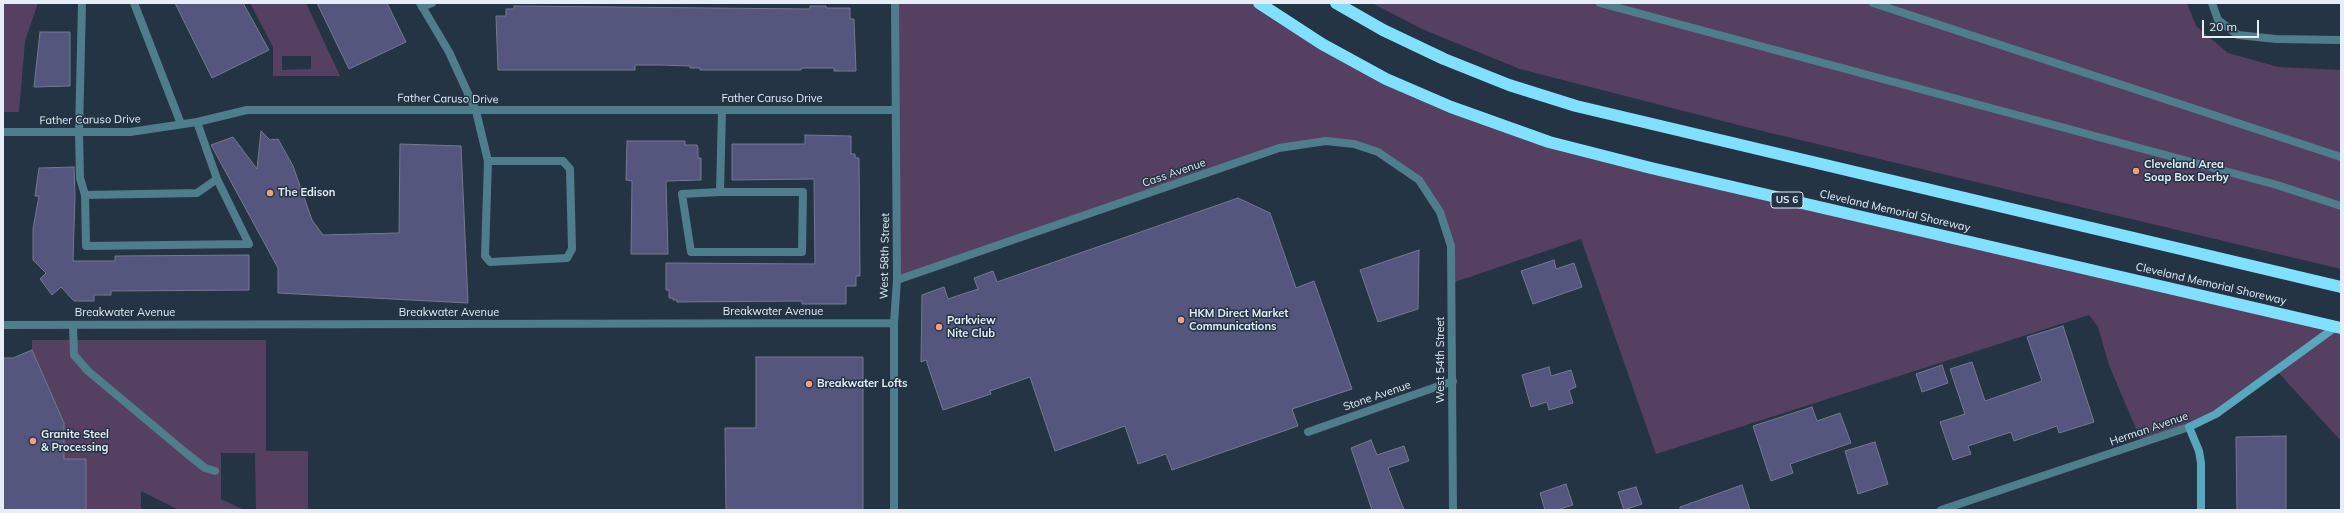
<!DOCTYPE html>
<html>
<head>
<meta charset="utf-8">
<style>
  body { margin:0 }
  #map { position:relative; width:2344px; height:513px; overflow:hidden; background:#243444; font-family:Mulish,sans-serif }
  canvas { display:block }
  .frame { position:absolute; inset:0; border:4px solid #e4edf8; pointer-events:none }
  .scale { position:absolute; left:2202px; top:20px; width:57px; height:18px; box-sizing:border-box; border:2px solid #e4edf8; border-top:0; padding-left:5px; font-size:12px; line-height:14px; white-space:nowrap; color:#e4edf8; -webkit-text-stroke:3px #243444; paint-order:stroke }
</style>
</head>
<body>
<div id="map">
<canvas width="2344" height="513"></canvas>
<div class="frame"></div>
<div class="scale">20 m</div>
</div>
<script>
const c = document.querySelector('canvas').getContext('2d');
c.lineJoin = 'round';
function fill(path, color) { c.fillStyle = color; c.fill(path, 'evenodd'); }
const shape = rows => new Path2D(rows.map(r => 'M' + r).join(''));
function stroke(path, color, width, dash) { c.strokeStyle = color; c.lineWidth = width; c.lineCap = dash ? 'butt' : 'round'; c.setLineDash(dash || []); c.stroke(path); }
function label(font, color, halo, rows, align = 'center') {
  c.font = font + ' Mulish,sans-serif'; c.lineWidth = 3; c.setLineDash([]); c.textBaseline = 'middle'; c.strokeStyle = halo; c.fillStyle = color; for (const [text, x, y, turn = 0] of rows) {
    c.save(); c.translate(x, y); c.rotate((+turn || 0) * Math.PI / 180); c.textAlign = isNaN(turn) ? turn : align; if (halo) c.strokeText(text, 0, 0); c.fillText(text, 0, 0); c.restore();
  }
}
fill(shape([
  [3,3,38,3,25,41,19,112,3,112],
  [250,3,306,3,340,76,273,76,273,47],
  [282,56,311,56,311,69,282,70],
  [895,3,1259,3,1322,44,1513,131,2341,328,2341,441,2276,370,2216,414,2142,443,2109,365,2098,327,2089,315,1656,454,1581,239,1452,283,1451,246,1440,212,1419,180,1378,152,1326,141,1279,148,897,280],
  [1372,3,2187,3,2196,26,2228,53,2278,67,2341,70,2341,269,1754,129,1520,69,1422,29],
  [32,340,266,340,266,451,308,451,308,510,256,510,255,453,221,453,221,499,244,510,179,510,141,491,141,510,86,510,64,459,64,423,32,350]
]), '#554062');
const building = shape([
  [175,3,243,3,269,50,212,78,175,3],
  [317,3,387,3,406,42,349,69,317,3],
  [514,6,810,9,810,6,826,6,826,8,850,8,850,19,854,19,856,71,834,71,834,68,802,68,801,70,700,70,700,68,690,68,690,66,659,65,635,65,635,70,498,70,496,16,506,16,506,9,514,9,514,6],
  [40,32,70,32,70,86,34,87,40,32],
  [261,131,270,140,278,139,293,166,312,220,323,235,399,233,400,144,461,146,468,303,278,293,278,268,211,145,233,137,257,169,261,131],
  [805,135,851,136,851,154,855,154,855,158,859,158,860,276,856,276,856,286,846,286,846,304,802,304,802,301,677,302,677,300,673,300,673,298,669,298,669,290,666,290,666,263,815,264,814,179,732,180,732,144,805,144,805,135],
  [627,141,685,141,685,145,697,145,698,148,698,158,701,158,701,180,666,181,668,254,631,254,632,181,626,180,627,141],
  [74,167,75,196,73,261,115,261,115,256,249,255,249,290,111,291,111,295,94,295,94,301,74,301,61,287,52,295,40,279,46,273,33,260,33,229,39,196,35,196,39,168,74,167],
  [1238,198,1270,213,1296,288,1314,281,1352,389,1292,409,1298,426,1172,470,1166,454,1138,464,1125,426,1055,451,1030,377,990,391,991,394,943,410,926,360,921,362,922,295,944,287,948,299,978,289,974,278,993,271,997,282,1238,198],
  [1419,250,1418,309,1378,322,1360,270,1419,250],
  [1554,260,1556,269,1574,263,1582,287,1533,304,1521,271,1554,260],
  [2063,326,2094,422,2059,433,2057,426,2014,441,2011,432,1968,446,1971,454,1953,460,1940,422,1965,414,1950,369,1972,362,1985,401,2042,381,2027,337,2063,326],
  [32,350,64,423,64,459,86,459,86,510,3,510,3,358,13,358,32,350],
  [756,357,863,357,863,510,726,510,725,428,756,428,756,357],
  [1942,365,1948,383,1922,392,1916,374,1942,365],
  [1549,367,1551,376,1571,370,1576,387,1569,390,1573,403,1549,410,1547,402,1531,407,1522,375,1549,367],
  [1812,407,1817,421,1840,413,1851,443,1790,464,1793,473,1771,481,1753,426,1812,407],
  [2286,436,2286,510,2237,510,2236,437,2286,436],
  [1371,440,1377,455,1404,446,1409,461,1388,468,1404,510,1372,510,1351,448,1371,440],
  [1875,442,1888,484,1858,494,1845,451,1875,442],
  [1566,484,1573,505,1557,510,1545,510,1540,493,1566,484],
  [1742,485,1750,510,1680,510,1680,507,1742,485],
  [1636,487,1642,504,1624,510,1618,492,1636,487]
]);
fill(building, '#54567e');
stroke(building, '#76788f', 1);
stroke(shape([
  [82,3,79,132,80,178,85,195,197,193,217,179,197,122],
  [134,3,181,124],
  [420,3,449,52,476,111,488,161,485,256,490,262,567,258,572,249,570,169,563,161,488,161],
  [1600,3,2277,185,2341,206],
  [1873,3,2341,157],
  [2212,3,2218,20,2238,35,2276,39,2341,40],
  [422,7,432,3],
  [720,192,803,192,802,252,691,252,682,194,720,192],
  [720,192,722,110],
  [85,195,86,246,249,244,217,179],
  [73,325,74,355,88,371,186,453,205,468,215,471]
]), '#4e7d8c', 8);
stroke(shape([
  [3,132,130,132,197,122,247,110,896,110],
  [897,280,1279,148,1326,141,1354,144,1378,152,1419,180,1440,212,1451,246,1453,510],
  [3,325,894,323],
  [1308,432,1453,381],
  [894,510,894,323,897,280,895,3],
  [1941,510,2189,427]
]), '#4e7d8c', 8);
stroke(shape([
  [2201,510,2201,463,2199,451,2189,427,2216,414,2337,326]
]), '#59a6bf', 8);
stroke(shape([
  [1259,3,1322,44,1386,79,1451,107,1549,142,1651,168,2341,328],
  [1336,3,1383,30,1444,59,1509,85,1576,106,2341,287]
]), '#81e0ff', 12);
for (const [x, y, r, color] of [
  [2136,171,4,"#f2a07f"],
  [270,193,4,"#f2a07f"],
  [1181,320,4,"#f2a07f"],
  [939,327,4,"#f2a07f"],
  [809,384,4,"#f2a07f"],
  [33,441,4,"#f2a07f"]
]) { const dot = new Path2D(); dot.arc(x, y, r, 0, 2 * Math.PI); c.fillStyle = color; c.fill(dot); stroke(dot, '#243444', 1.5); }
for (const [x, y, w] of [
  [1787,200,32]
]) { const box = new Path2D(); box.roundRect(x - w / 2, y - 8, w, 16, 3); c.fillStyle = '#243444'; c.fill(box); stroke(box, '#e4edf8', 1); }
label('bold 10px', '#e4edf8', null, [
  ["US 6",1787,200]
]);
label('11px', '#e4edf8', '#243444', [
  ["Father Caruso Drive",448,99,1],
  ["Father Caruso Drive",772,99],
  ["Father Caruso Drive",90,120,-1],
  ["Cass Avenue",1174,173,-19],
  ["Cleveland Memorial Shoreway",1895,211,13],
  ["West 58th Street",885,256,-89],
  ["Cleveland Memorial Shoreway",2211,284,13],
  ["Breakwater Avenue",773,312],
  ["Breakwater Avenue",125,313],
  ["Breakwater Avenue",449,313],
  ["West 54th Street",1441,360,-90],
  ["Stone Avenue",1377,396,-19],
  ["Herman Avenue",2149,429,-19]
]);
label('bold 11px', '#e4edf8', '#243444', [
  ["Cleveland Area",2144,165],
  ["Soap Box Derby",2144,178],
  ["The Edison",278,193],
  ["HKM Direct Market",1189,314],
  ["Communications",1189,327],
  ["Parkview",947,321],
  ["Nite Club",947,334],
  ["Breakwater Lofts",817,384],
  ["Granite Steel",41,435],
  ["& Processing",41,448]
], 'left');
</script>
</body>
</html>
